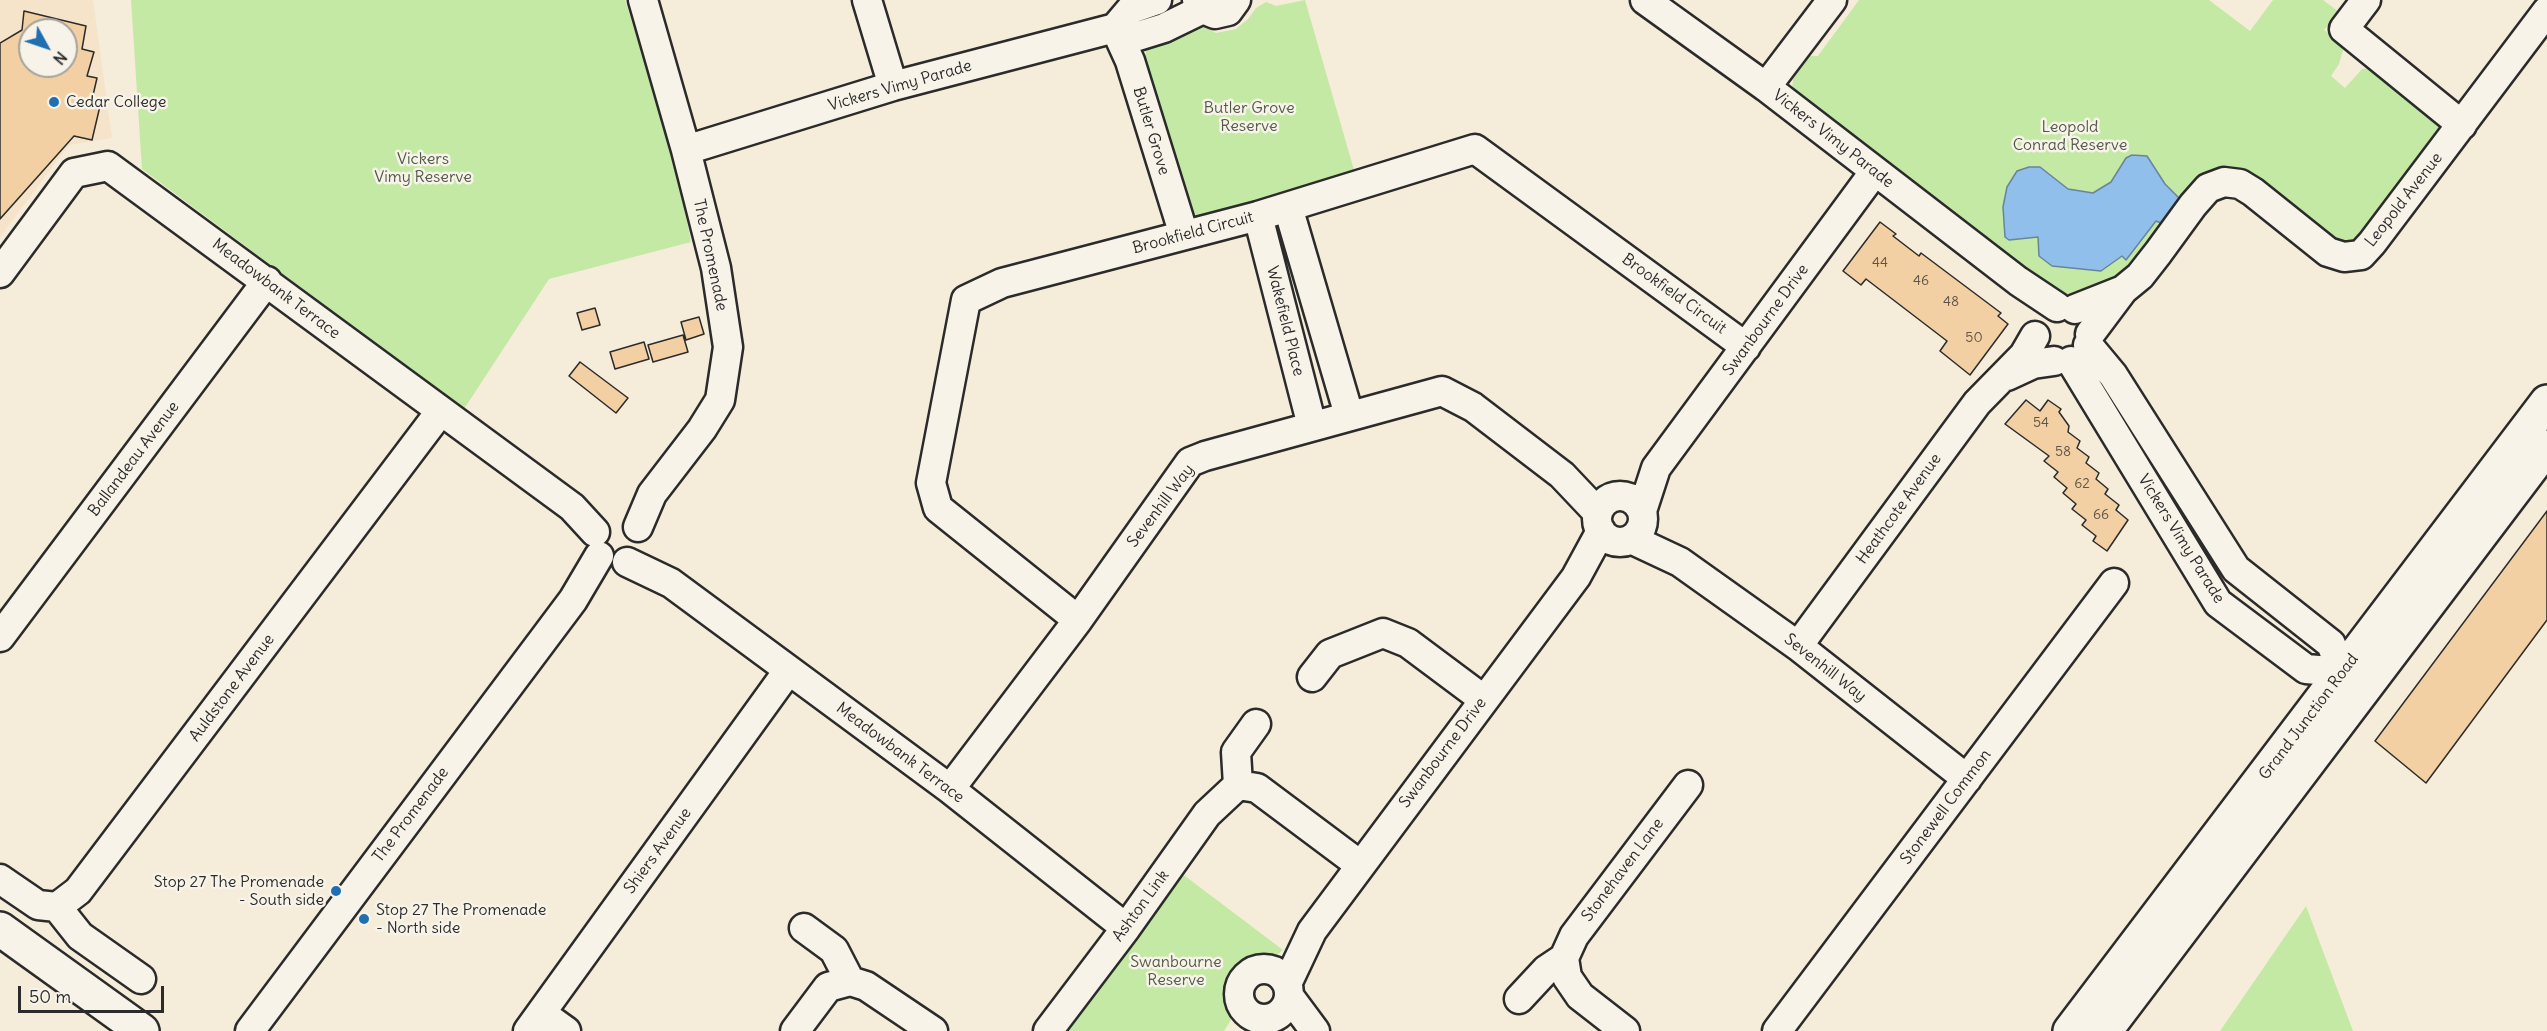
<!DOCTYPE html>
<html>
<head>
<meta charset="utf-8">
<style>
  body { margin:0 }
  #map { position:relative; width:2547px; height:1031px; overflow:hidden; background:#f6ecda; font-family:Delius,sans-serif }
  canvas { display:block }
  .north { position:absolute; left:18px; top:18px; width:60px; height:60px; box-sizing:border-box; background:#f7f3e8; border:2px solid #a5a39c; border-radius:50%; rotate:130deg; font-size:16px; font-weight:700; line-height:24px; text-align:center; color:#2b2b2b }
  .north::after { content:''; display:block; margin:auto; width:21px; height:27px; background:#1f6fb2; clip-path:polygon(50% 0,100% 100%,50% 72%,0 100%) }
  .scale { position:absolute; left:18px; top:986px; width:146px; height:27px; box-sizing:border-box; border:3px solid #2b2b2b; border-top:0; padding-left:8px; font-size:18px; line-height:21px; white-space:nowrap; color:#2b2b2b; -webkit-text-stroke:4px #f7f3e8; paint-order:stroke }
</style>
</head>
<body>
<div id="map">
<canvas width="2547" height="1031"></canvas>
<div class="north">N</div>
<div class="scale">50 m</div>
</div>
<script>
const c = document.querySelector('canvas').getContext('2d');
c.lineJoin = 'round';
function fill(path, color) { c.fillStyle = color; c.fill(path, 'evenodd'); }
const shape = rows => new Path2D(rows.map(r => 'M' + r).join(''));
function stroke(path, color, width, dash) { c.strokeStyle = color; c.lineWidth = width; c.lineCap = dash ? 'butt' : 'round'; c.setLineDash(dash || []); c.stroke(path); }
function label(font, color, halo, rows, align = 'center') {
  c.font = font + ' Delius,sans-serif'; c.lineWidth = 5; c.setLineDash([]); c.textBaseline = 'middle'; c.strokeStyle = halo; c.fillStyle = color; for (const [text, x, y, turn = 0] of rows) {
    c.save(); c.translate(x, y); c.rotate((+turn || 0) * Math.PI / 180); c.textAlign = isNaN(turn) ? turn : align; if (halo) c.strokeText(text, 0, 0); c.fillText(text, 0, 0); c.restore();
  }
}
fill(shape([
  [0,0,93,0,112,138,69,145,0,237],
  [30,30,66,30,66,66,30,66]
]), '#f5e4ca');
fill(shape([
  [131,0,625,0,674,153,691,242,549,279,464,409,142,169],
  [1305,0,1356,177,1198,219,1191,216,1144,59,1146,51,1151,44,1199,25,1216,33,1236,29,1248,19,1256,8,1266,2,1276,6],
  [1859,0,2209,0,2250,31,2273,0,2323,0,2339,12,2324,30,2341,43,2343,50,2339,64,2331,76,2345,88,2362,69,2370,68,2444,129,2371,237,2341,245,2229,175,2133,278,2068,304,1792,93,1793,79,1810,56,1818,56],
  [1177,870,1283,950,1272,959,1246,967,1238,975,1231,990,1235,1013,1224,1031,1056,1031],
  [2306,906,2353,1031,2220,1031]
]), '#c3e9a4');
const water = shape([
  [2132,155,2147,156,2165,184,2179,198,2161,223,2156,221,2126,260,2122,256,2101,271,2052,266,2039,256,2038,237,2009,240,2005,237,2003,207,2007,187,2017,171,2029,167,2040,167,2068,189,2093,193,2111,182,2126,158,2132,155]
]);
fill(water, '#91bfeb');
stroke(water, '#68849e', 1.5);
const building = shape([
  [24,11,86,26,82,49,94,52,87,76,97,78,91,104,100,106,92,140,74,136,0,219,0,43,22,30,24,11],
  [30,30,66,30,66,66,30,66,30,30],
  [1880,222,1896,234,1893,236,1919,256,1921,253,2001,313,1998,316,2008,324,1970,375,1940,351,1947,341,1866,279,1861,285,1843,271,1880,222],
  [595,308,600,325,582,330,577,313,595,308],
  [699,317,704,334,686,340,681,322,699,317],
  [683,335,688,352,653,362,648,345,683,335],
  [644,342,649,359,615,369,610,352,644,342],
  [580,362,628,398,616,413,569,376,580,362],
  [2026,400,2040,411,2048,400,2061,409,2059,412,2069,426,2068,432,2080,441,2077,448,2089,457,2086,463,2099,473,2096,479,2108,489,2105,494,2119,505,2116,510,2128,520,2107,551,2093,541,2096,536,2082,525,2086,520,2072,509,2076,504,2063,493,2067,488,2054,477,2058,472,2044,461,2049,456,2005,424,2026,400],
  [2547,511,2547,620,2426,783,2375,741,2547,511]
]);
fill(building, '#f2d0a3');
stroke(building, '#2b2b2b', 1.5);
const minor = shape([
  [867,0,893,86],
  [1197,0,1203,9,1215,14,1228,11,1236,0],
  [1645,0,1766,87,2018,281,2057,307],
  [2366,0,2344,29,2462,125],
  [1115,28,1130,61,1184,235],
  [1115,28,1135,37,1164,28,1203,9],
  [1766,87,1832,0],
  [686,150,893,86,1115,28,1131,9,1157,0],
  [1288,207,1349,415],
  [1258,216,1312,426],
  [0,273,74,173,108,166,572,507,595,532],
  [2075,309,2123,290],
  [2090,334,2123,290,2140,276,2158,253,2193,205,2208,188,2224,182,2240,184,2253,192,2328,252,2344,257,2361,255,2372,243,2547,11],
  [2071,361,2218,603,2306,669,2342,672,2331,644,2236,569,2113,375,2088,345],
  [2007,376,2033,364,2054,361],
  '1597 519a23 23 0 1 1 46 0a23 23 0 1 1-46 0Z',
  [1642,511,1656,468,1875,171],
  [638,527,652,494,702,429,720,400,728,347,716,268,686,150,643,0],
  [1631,539,1680,562,1798,646,1967,779],
  [627,562,671,583,950,789,1126,928],
  [1078,620,938,508,931,483,966,300,1002,283,1258,216,1475,149,1746,347],
  [0,637,267,281],
  [1798,646,1977,403,2024,355,2035,336],
  [1312,677,1330,654,1383,633,1408,643,1483,699],
  [1238,785,1236,752,1256,724],
  [950,789,1078,620,1190,462,1205,456,1442,391,1473,407,1562,475,1598,513],
  [0,879,38,905,57,907,78,891,440,412],
  [57,907,80,936,141,979],
  [804,928,834,950,850,981],
  '1239 994a25 25 0 1 1 50 0a25 25 0 1 1-50 0Z',
  [1287,984,1312,931,1576,577,1601,531],
  [1289,996,1315,1031],
  [1519,999,1546,970,1564,958],
  [541,1013,566,1031],
  [250,1031,573,600,599,556],
  [528,1031,788,671],
  [795,1031,828,987,850,981,866,986,933,1031],
  [1048,1031,1126,928,1207,814,1238,785,1257,788,1360,865],
  [1625,1031,1580,996,1567,977,1564,958,1574,936,1688,785],
  [1777,1031,2114,583]
]);
const major = shape([
  [0,929,142,1031]
]);
const highway = shape([
  [2070,1031,2547,402],
  [2105,1031,2547,447]
]);
stroke(minor, '#2b2b2b', 33);
stroke(major, '#2b2b2b', 38);
stroke(highway, '#2b2b2b', 38);
stroke(minor, '#f7f3e8', 28);
stroke(major, '#f7f3e8', 33);
stroke(highway, '#f7f3e8', 33);
for (const [x, y, r, color] of [
  [54,102,6,"#1f6fb2"],
  [336,891,6,"#1f6fb2"],
  [364,919,6,"#1f6fb2"]
]) { const dot = new Path2D(); dot.arc(x, y, r, 0, 2 * Math.PI); c.fillStyle = color; c.fill(dot); stroke(dot, '#f7f3e8', 2); }
label('14px', '#5d5449', null, [
  ["44",1880,263],
  ["46",1921,281],
  ["48",1951,302],
  ["50",1974,338],
  ["54",2041,423],
  ["58",2063,452],
  ["62",2082,484],
  ["66",2101,515]
]);
label('16px', '#2b2b2b', '#f7f3e8', [
  ["Vickers Vimy Parade",900,86,-16],
  ["Butler Grove",1151,131,73],
  ["Vickers Vimy Parade",1833,139,38],
  ["Leopold Avenue",2404,200,-52],
  ["Brookfield Circuit",1193,233,-15],
  ["The Promenade",710,255,78],
  ["Meadowbank Terrace",276,289,37],
  ["Brookfield Circuit",1674,294,36],
  ["Swanbourne Drive",1766,320,-54],
  ["Wakefield Place",1285,321,76],
  ["Ballandeau Avenue",134,459,-53],
  ["Sevenhill Way",1161,506,-53],
  ["Heathcote Avenue",1899,509,-54],
  ["Vickers Vimy Parade",2181,539,58],
  ["Sevenhill Way",1825,668,38],
  ["Auldstone Avenue",232,688,-53],
  ["Grand Junction Road",2309,717,-53],
  ["Meadowbank Terrace",900,753,37],
  ["Swanbourne Drive",1443,753,-53],
  ["Stonewell Common",1946,807,-53],
  ["The Promenade",411,815,-53],
  ["Shiers Avenue",658,851,-54],
  ["Stonehaven Lane",1623,870,-53],
  ["Ashton Link",1141,906,-54]
]);
label('16px', '#2b2b2b', '#f7f3e8', [
  ["Cedar College",66,102],
  ["Stop 27 The Promenade",324,882,"right"],
  ["- South side",324,900,"right"],
  ["Stop 27 The Promenade",376,910],
  ["- North side",376,928]
], 'left');
label('16px', '#515a49', '#f7f3e8', [
  ["Butler Grove",1249,108],
  ["Reserve",1249,126],
  ["Leopold",2070,127],
  ["Conrad Reserve",2070,145],
  ["Vickers",423,159],
  ["Vimy Reserve",423,177],
  ["Swanbourne",1176,962],
  ["Reserve",1176,980]
]);
</script>
</body>
</html>
